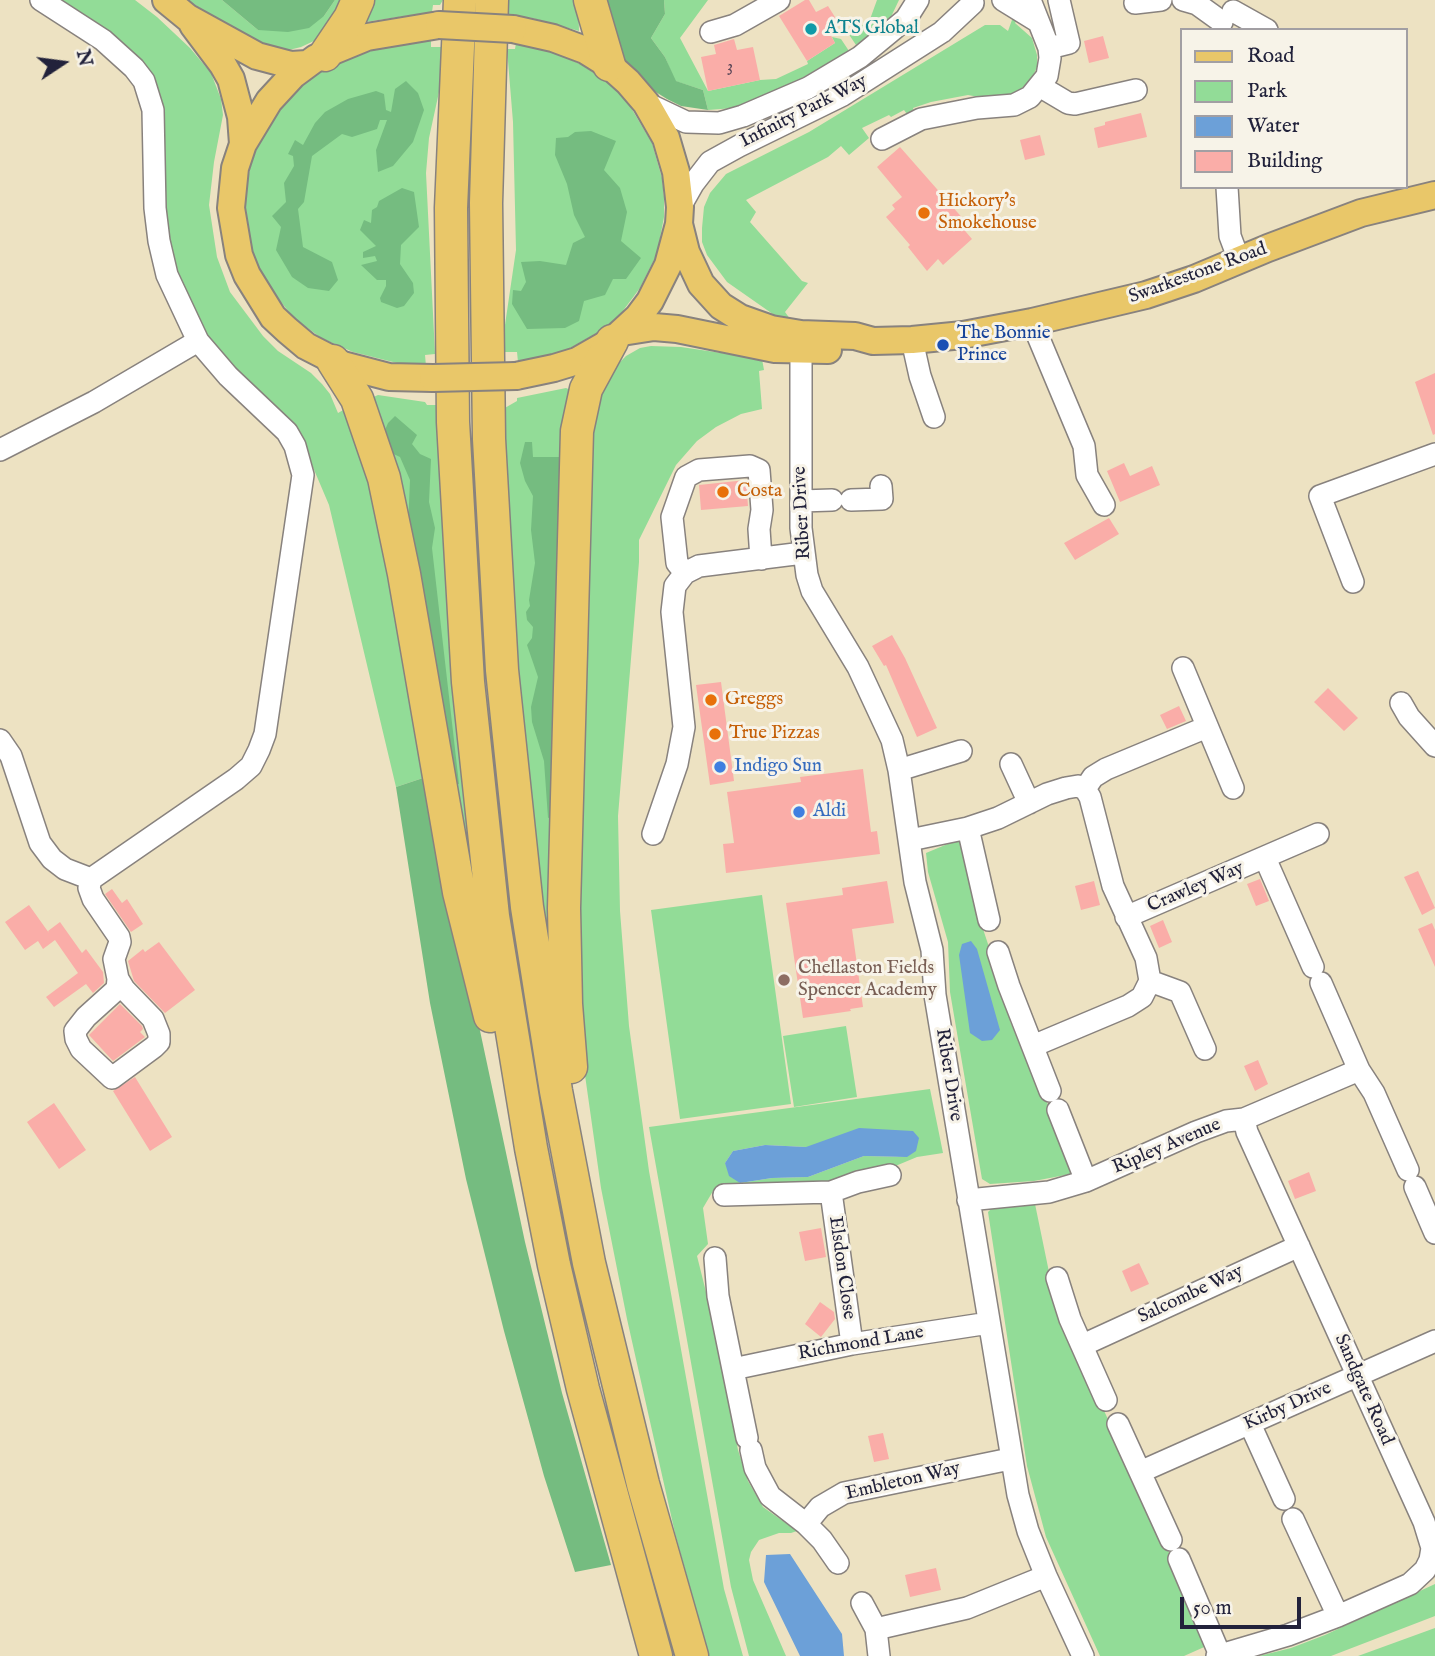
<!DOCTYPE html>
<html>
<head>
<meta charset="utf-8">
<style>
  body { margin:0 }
  #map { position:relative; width:1435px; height:1656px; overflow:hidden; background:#ede2c2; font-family:"IM FELL English",serif }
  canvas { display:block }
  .legend { position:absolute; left:1180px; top:28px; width:228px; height:161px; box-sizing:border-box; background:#f7f3e8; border:2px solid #a29fa3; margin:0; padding:9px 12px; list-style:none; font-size:21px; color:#22223b }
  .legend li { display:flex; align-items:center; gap:14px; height:35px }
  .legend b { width:35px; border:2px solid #a29fa3 }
  .north { position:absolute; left:28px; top:28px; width:70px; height:70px; -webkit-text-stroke:5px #f7f3e8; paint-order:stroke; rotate:77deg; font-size:19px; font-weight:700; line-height:28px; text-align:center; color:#22223b }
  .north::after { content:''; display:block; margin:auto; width:24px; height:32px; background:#22223b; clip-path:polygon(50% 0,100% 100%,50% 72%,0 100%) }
  .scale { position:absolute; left:1180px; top:1597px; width:121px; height:32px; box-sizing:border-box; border:4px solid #22223b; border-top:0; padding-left:9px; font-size:21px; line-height:24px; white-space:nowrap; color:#22223b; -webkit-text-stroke:5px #f7f3e8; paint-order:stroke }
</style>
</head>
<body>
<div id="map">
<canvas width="1435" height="1656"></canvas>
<ul class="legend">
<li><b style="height:9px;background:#e9c769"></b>Road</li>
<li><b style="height:19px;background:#92dc97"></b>Park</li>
<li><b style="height:19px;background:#6ca0d8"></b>Water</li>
<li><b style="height:19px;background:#faada8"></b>Building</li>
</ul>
<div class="north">N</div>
<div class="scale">50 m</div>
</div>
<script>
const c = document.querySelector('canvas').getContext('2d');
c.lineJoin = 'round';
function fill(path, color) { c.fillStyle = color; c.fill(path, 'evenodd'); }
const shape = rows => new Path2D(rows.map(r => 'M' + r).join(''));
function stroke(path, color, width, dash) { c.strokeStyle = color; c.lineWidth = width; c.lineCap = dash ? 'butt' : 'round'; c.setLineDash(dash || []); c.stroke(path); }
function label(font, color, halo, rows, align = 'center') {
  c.font = font + ' "IM FELL English",serif'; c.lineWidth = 6; c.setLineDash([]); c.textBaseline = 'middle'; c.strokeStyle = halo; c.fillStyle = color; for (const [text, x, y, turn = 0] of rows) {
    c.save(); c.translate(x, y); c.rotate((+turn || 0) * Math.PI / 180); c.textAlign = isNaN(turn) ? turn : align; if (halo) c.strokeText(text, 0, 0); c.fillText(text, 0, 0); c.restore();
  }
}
fill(shape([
  [60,0,135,0,157,17,190,48,211,73,221,99,223,115,214,162,209,205,217,257,230,292,263,336,278,351,311,373,322,384,330,394,338,413,345,409,371,488,379,523,426,777,396,787,329,505,298,432,288,418,236,369,209,337,197,319,178,276,164,218,160,94,153,78],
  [187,0,222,0,258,30,324,16,335,0,349,0,331,27,316,40,301,47,285,51,262,46],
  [369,0,443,0,440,5,433,5,432,12,365,22],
  [506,0,578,0,579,31,532,18,505,16],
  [664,0,708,0,680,38,708,91,760,80,776,79,808,64,807,61,835,43,832,37,841,39,849,51,795,82,757,99,734,108,708,110,703,90,675,81,665,57,651,38,665,14],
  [877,0,899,0,890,19,856,45,848,33,869,22],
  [1013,17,1018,19,1015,23,1032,38,1037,55,1037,67,1032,78,1015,95,989,99,968,95,931,102,913,108,914,111,907,114,904,110,891,117,889,115,862,128,869,138,849,155,841,146,828,157,746,200,756,212,750,222,802,281,808,283,785,312,793,323,777,317,727,282,707,255,702,242,702,228,704,207,710,193,726,174,809,132,985,25,1000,25,1008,31],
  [431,39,431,47,444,47,444,69,429,138,426,173,435,354,425,355,426,366,397,363,353,352,321,338,293,317,273,292,254,259,248,237,245,195,251,163,263,133,273,117,298,88,326,68,361,53,378,47],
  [516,43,553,52,580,64,608,82,618,92,630,106,652,143,662,178,664,197,664,217,657,254,640,288,622,312,604,329,563,352,530,361,518,362,517,352,501,352,516,250,513,122,507,49,515,49],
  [651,346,681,347,762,359,764,370,759,371,762,409,741,414,716,427,697,441,676,465,639,540,639,562,618,816,620,911,629,1026,649,1171,724,1589,743,1656,709,1656,675,1533,627,1319,601,1188,582,1054,577,957,591,398,615,367,626,356,640,348],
  [566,388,573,391,562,1038,542,909,518,685,503,409,517,401,517,398],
  [378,395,425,402,427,405,440,405,488,953,369,399],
  [962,838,984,932,1013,1019,1010,1021,1034,1079,1037,1078,1076,1173,1034,1181,990,1184,982,1179,950,992,948,942,928,872,926,853],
  [762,895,791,1104,680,1119,651,910],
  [846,1026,857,1097,794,1107,783,1036],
  [930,1089,943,1153,917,1157,893,1167,830,1182,713,1191,703,1208,708,1244,697,1256,711,1312,738,1450,748,1481,763,1507,797,1531,791,1533,779,1533,759,1540,751,1552,749,1560,753,1580,786,1656,749,1656,731,1587,649,1127],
  [765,1145,806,1147,907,1157,864,1156,808,1177,772,1178,740,1183,725,1163,733,1151],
  [1035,1204,1056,1306,1211,1644,1184,1656,1100,1656,1046,1537,1027,1466,988,1212,994,1206],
  [1435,1584,1435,1616,1331,1656,1259,1656,1291,1648,1325,1635],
  [1435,1628,1435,1656,1358,1656]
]), '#92dc97');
fill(shape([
  [222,0,335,0,324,16,309,28,288,32,258,30],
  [605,0,664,0,665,14,651,38,665,57,676,81,703,90,708,110,681,106,667,99,651,89,623,60],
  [406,81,418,93,424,110,413,142,393,166,378,172,376,150,387,120,380,120,377,129,352,137,342,134,312,156,304,202,298,209,303,247,332,262,338,280,329,291,308,288,292,277,276,250,281,227,272,216,286,202,284,183,294,166,293,156,288,154,295,140,303,145,315,123,325,112,348,99,376,91,384,94,386,110,391,112,395,89],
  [591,131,616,141,604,170,620,188,627,212,621,241,641,258,626,279,613,279,605,295,584,301,579,321,565,328,527,329,512,304,513,290,521,291,526,282,521,262,540,261,566,265,573,243,585,237,574,215,567,184,555,155,556,138,568,137,575,132],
  [402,188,414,192,419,227,401,245,400,264,413,283,414,293,404,306,397,308,381,302,380,298,386,286,386,280,377,280,361,265,377,261,375,256,363,258,363,252,376,246,360,230,364,220,371,223,372,210,377,207,379,201],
  [395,416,417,435,412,444,420,454,431,459,429,502,435,528,432,548,459,784,454,785,408,528,410,480,400,457,385,450,382,437,388,423],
  [525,442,532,442,533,457,559,457,567,467,553,816,548,818,544,761,532,722,531,707,538,677,527,645,532,638,533,627,527,620,526,612,530,606,529,600,535,563,531,530,533,496,525,481,520,463],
  [426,777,525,1242,562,1393,611,1565,575,1572,544,1476,504,1331,466,1179,430,1003,396,787]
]), '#75bc80');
fill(shape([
  [971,941,977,949,1000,1030,992,1040,982,1041,970,1033,959,955,962,944],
  [859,1128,913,1131,919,1138,916,1151,907,1157,864,1156,808,1177,772,1178,740,1183,729,1176,725,1163,733,1151,765,1145,806,1147],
  [790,1554,842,1634,844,1656,800,1656,764,1582,766,1555]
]), '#6ca0d8');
fill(shape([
  [805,0,809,0,816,12,828,6,840,25,829,32,835,43,807,61,779,16],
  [1103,36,1109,58,1089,63,1084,41],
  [734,39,737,50,753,47,760,80,708,91,701,57,716,54,714,45],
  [1141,113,1147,137,1098,148,1094,128,1105,125,1105,122],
  [1040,135,1045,155,1025,160,1020,140],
  [900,147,965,221,960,225,972,239,943,265,938,259,927,271,908,247,910,245,886,217,895,209,892,205,902,197,877,167],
  [1435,373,1435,434,1433,435,1415,382],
  [1124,463,1130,476,1152,466,1160,485,1120,502,1107,471],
  [746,480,748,506,701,510,699,485],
  [1109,518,1119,534,1075,560,1064,543],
  [892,635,905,658,937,728,917,737,886,665,884,666,872,646],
  [721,682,734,781,710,785,696,685],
  [1328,688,1358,718,1344,731,1314,702],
  [1179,706,1186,721,1167,729,1160,715],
  [863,769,871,832,877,831,880,854,726,873,723,844,734,843,727,792,801,782,800,777],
  [1418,871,1435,908,1422,915,1404,877],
  [1260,879,1269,901,1256,906,1247,884],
  [887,881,894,923,852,929,863,1007,850,1009,851,1011,803,1018,786,903,843,895,842,888],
  [1094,881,1100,905,1081,910,1075,886],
  [112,889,122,903,127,899,143,924,131,932,105,894],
  [29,905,49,933,48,931,60,922,82,953,86,949,103,972,104,983,93,993,86,984,54,1007,46,997,78,973,55,940,43,949,38,941,25,950,5,922],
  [1163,920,1172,942,1159,948,1150,926],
  [1432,923,1435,930,1435,967,1418,929],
  [159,942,195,990,165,1013,134,981,128,961,143,949,145,952],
  [120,1004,142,1026,143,1029,140,1032,145,1037,113,1061,89,1035],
  [1258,1060,1268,1084,1255,1091,1244,1066],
  [135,1077,172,1137,150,1151,113,1091],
  [54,1103,86,1150,59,1169,27,1122],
  [1309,1172,1316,1191,1295,1199,1288,1181],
  [821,1228,826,1257,805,1261,799,1232],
  [1139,1263,1149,1284,1131,1292,1122,1271],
  [820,1302,834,1312,835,1319,821,1337,805,1324],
  [883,1433,889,1459,874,1462,868,1436],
  [936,1568,941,1590,910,1597,905,1575]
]), '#faada8');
const minor = shape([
  [41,0,103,40,134,68,144,81,153,110,155,208,159,241,167,275,198,341,228,376,287,432,295,446,303,475,265,734,259,750,251,766,236,779,91,879,89,888,93,899,119,937,120,942,114,959,118,979,124,989,153,1019,159,1034,159,1042,154,1047,112,1078,81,1049,76,1039,75,1031,86,1017,117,989,118,979],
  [1003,0,1037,21],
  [1183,0,1197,4,1222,22],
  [1135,3,1161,0],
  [1233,11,1267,30],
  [711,32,735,25,779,0],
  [1049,48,1069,43,1059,0],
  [1041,87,1068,103,1075,104,1136,90],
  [646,103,686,122,719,123,743,116,808,88,860,57,906,19,918,0],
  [882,139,921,119,977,108,1014,105,1030,97,1047,76,1050,58,1049,48,1030,0],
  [1227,187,1230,236,1239,260],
  [680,207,693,184,710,162,739,146,843,95,942,32,973,3],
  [1032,322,1084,446,1087,475,1104,505],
  [801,336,801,528,807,575,812,591,858,667,892,740,899,770,915,882,932,950,935,995,1018,1495,1028,1531,1046,1576,1083,1656],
  [912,340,920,376,934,417],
  [0,450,94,402,198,341],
  [851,500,882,499,881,486],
  [801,501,832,500],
  [685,573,677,563,672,517,686,477,699,470,750,466,759,470,762,510,759,529,761,559],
  [1353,582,1320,496,1435,454],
  [1183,668,1233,788],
  [1401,703,1409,717,1435,746],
  [0,740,11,756,40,843,52,859,65,869,91,879],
  [1011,764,1029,803],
  [899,770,961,751],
  [1085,789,1093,777,1106,769,1207,727],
  [968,828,989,920],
  [653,834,677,764,684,727,672,612,675,586,685,573,699,566,803,553],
  [910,840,968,828,998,818,1047,794,1066,788,1078,786,1085,789,1090,797,1113,886,1146,958,1150,981,1142,997,1128,1006,1033,1046],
  [1265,858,1313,967],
  [1126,917,1318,834],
  [998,952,1009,986,1050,1091],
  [1150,981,1180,992,1205,1049],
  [1321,983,1359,1070,1374,1093,1408,1170],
  [1058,1110,1086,1181],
  [1415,1187,1435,1233],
  [831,1192,852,1344],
  [724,1195,831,1192,858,1182,890,1175],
  [968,1200,1049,1192,1086,1181,1196,1132,1226,1121,1244,1119,1359,1070],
  [715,1258,718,1296,747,1438],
  [1057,1278,1070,1319,1106,1400],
  [1083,1345,1299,1246],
  [733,1369,852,1344,989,1323],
  [1118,1424,1171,1540],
  [1250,1424,1284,1499],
  [751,1450,755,1468,770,1496,806,1524,822,1540,838,1563],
  [1140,1472,1435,1341],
  [1293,1519,1338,1616],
  [806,1524,820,1507,844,1493,1010,1459],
  [1179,1559,1220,1655],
  [862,1603,876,1629,879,1656],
  [876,1629,967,1608,1046,1576],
  [1217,1656,1288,1635,1338,1616,1410,1584,1425,1570,1430,1560,1432,1548,1424,1522,1247,1132,1244,1119]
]);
const major = shape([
  [166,0,188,18,257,56,291,65,307,64],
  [193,25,223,65,231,79,241,117,243,144],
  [513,29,553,38,585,50,609,65,628,82,646,103,666,138,676,172,680,207,679,224,668,265,650,301,638,317,612,341,577,361,554,368,516,376],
  [679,224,686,252,701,284,721,306,740,318,771,329,801,334,855,336,873,341,912,340,963,335,1032,322,1146,295,1194,279,1268,248,1361,213,1435,195],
  [622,332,654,327,677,329,775,349,828,350],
  [433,378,389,377,343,365,306,346,287,330,273,317,247,275,239,255,231,208,235,168,243,144,269,101,293,75,316,58,367,37,439,25]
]);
const highway = shape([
  [460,0,451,208,453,422,468,682,493,916,531,1148,554,1265,583,1389,656,1656],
  [492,0,486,203,489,439,502,670,527,907,556,1091,589,1263,643,1484,692,1656],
  [590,0,609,65],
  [325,55,350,18,358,0],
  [333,361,357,399,384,478,404,574,459,892,490,1016],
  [571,1067,566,1004,564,908,577,431,586,389,612,341]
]);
stroke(minor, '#88827e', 24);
stroke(major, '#88827e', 30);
stroke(highway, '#88827e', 35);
stroke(minor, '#fff', 21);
stroke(major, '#e9c769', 26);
stroke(highway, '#e9c769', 32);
const majorBridge = shape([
  [439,25,513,29],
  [433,378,516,376]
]);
stroke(majorBridge, '#88827e', 30, []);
stroke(majorBridge, '#e9c769', 26);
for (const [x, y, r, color] of [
  [811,29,7,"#0f9aa8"],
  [924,213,7,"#e8710a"],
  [943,345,7,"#1a4fb4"],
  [723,492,7,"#e8710a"],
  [711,700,7,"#e8710a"],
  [715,734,7,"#e8710a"],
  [720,767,7,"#3f7fe0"],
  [799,812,7,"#3f7fe0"],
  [784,980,7,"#8d6e63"]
]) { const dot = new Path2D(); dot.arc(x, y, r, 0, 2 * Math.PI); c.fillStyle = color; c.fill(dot); stroke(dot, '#f7f3e8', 2.5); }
label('16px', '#584556', null, [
  ["3",730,68]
]);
label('19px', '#0d838f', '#f7f3e8', [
  ["ATS Global",825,29]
], 'left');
label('19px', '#22223b', '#f7f3e8', [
  ["Infinity Park Way",804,112,-27],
  ["Swarkestone Road",1198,274,-20],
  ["Riber Drive",803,513,-93],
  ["Crawley Way",1196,888,-23],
  ["Riber Drive",948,1075,81],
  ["Ripley Avenue",1167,1147,-23],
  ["Elsdon Close",841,1268,82],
  ["Salcombe Way",1191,1295,-25],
  ["Richmond Lane",861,1344,-10],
  ["Sandgate Road",1363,1390,66],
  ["Kirby Drive",1288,1407,-24],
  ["Embleton Way",903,1482,-13]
]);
label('19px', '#c56008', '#f7f3e8', [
  ["Hickory's",938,202],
  ["Smokehouse",938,224],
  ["Costa",737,492],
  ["Greggs",725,700],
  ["True Pizzas",729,734]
], 'left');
label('19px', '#164399', '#f7f3e8', [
  ["The Bonnie",957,334],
  ["Prince",957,356]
], 'left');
label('19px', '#366cbe', '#f7f3e8', [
  ["Indigo Sun",734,767],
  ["Aldi",813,812]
], 'left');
label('19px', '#785e54', '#f7f3e8', [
  ["Chellaston Fields",798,969],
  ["Spencer Academy",798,991]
], 'left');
</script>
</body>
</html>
